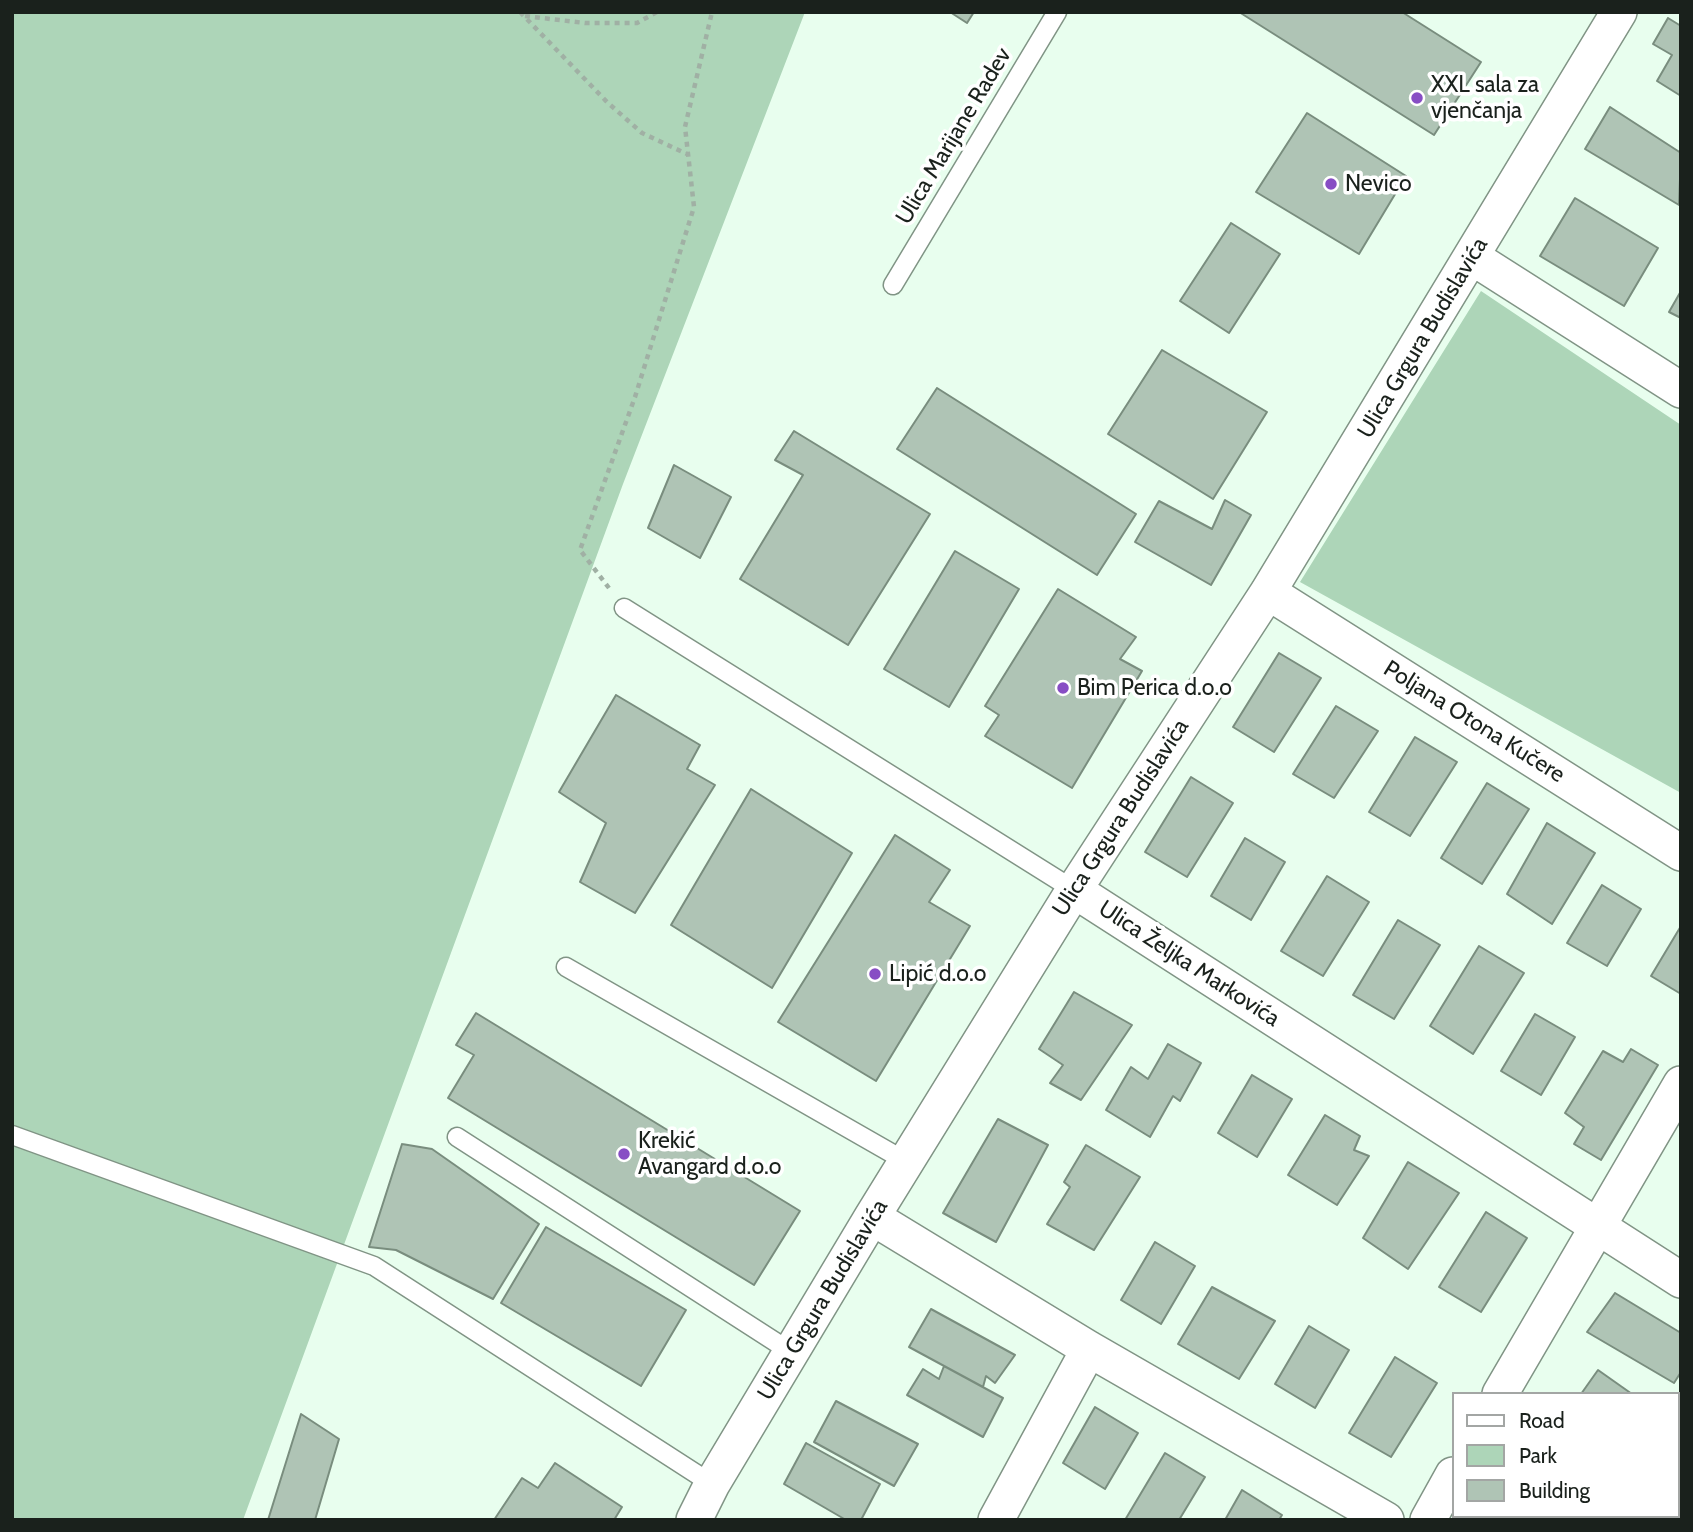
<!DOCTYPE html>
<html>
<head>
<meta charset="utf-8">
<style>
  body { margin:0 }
  #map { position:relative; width:1693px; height:1532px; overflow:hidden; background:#e8feee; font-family:Cabin,sans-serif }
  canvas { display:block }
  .frame { position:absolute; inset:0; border:14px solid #1a211c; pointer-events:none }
  .legend { position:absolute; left:1452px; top:1392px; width:228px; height:126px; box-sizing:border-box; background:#fff; border:2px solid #a3a6a4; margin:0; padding:9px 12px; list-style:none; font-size:21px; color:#1a211c }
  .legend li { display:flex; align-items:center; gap:14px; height:35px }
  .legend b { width:35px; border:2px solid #a3a6a4 }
</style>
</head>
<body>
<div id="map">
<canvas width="1693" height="1532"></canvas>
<div class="frame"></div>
<ul class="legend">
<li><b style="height:9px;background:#fff"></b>Road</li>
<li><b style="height:19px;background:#add5b8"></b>Park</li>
<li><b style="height:19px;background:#afc4b5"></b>Building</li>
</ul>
</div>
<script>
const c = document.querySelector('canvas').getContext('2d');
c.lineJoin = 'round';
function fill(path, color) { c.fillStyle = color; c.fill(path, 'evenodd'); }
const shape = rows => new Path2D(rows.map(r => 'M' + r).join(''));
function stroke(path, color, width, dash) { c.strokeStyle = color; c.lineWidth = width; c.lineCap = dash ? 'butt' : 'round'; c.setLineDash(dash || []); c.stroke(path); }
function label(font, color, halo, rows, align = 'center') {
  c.font = font + ' Cabin,sans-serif'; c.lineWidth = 7; c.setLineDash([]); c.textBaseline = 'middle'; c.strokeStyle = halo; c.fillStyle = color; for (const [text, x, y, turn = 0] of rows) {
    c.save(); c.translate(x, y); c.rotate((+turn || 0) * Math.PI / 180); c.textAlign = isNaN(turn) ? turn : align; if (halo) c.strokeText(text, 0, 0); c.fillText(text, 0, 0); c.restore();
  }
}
fill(shape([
  [12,12,805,12,623,484,243,1520,12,1520],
  [1481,291,1681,425,1681,793,1300,582]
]), '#add5b8');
const building = shape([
  [950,12,974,12,967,23,950,12],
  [1239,12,1402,12,1481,62,1434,135,1239,12],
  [1668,18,1681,26,1681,96,1657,81,1672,55,1653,44,1668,18],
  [1610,107,1681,153,1679,205,1585,149,1610,107],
  [1307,113,1406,176,1359,254,1256,192,1307,113],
  [1575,198,1658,248,1624,306,1540,256,1575,198],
  [1231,223,1280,254,1229,333,1180,301,1231,223],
  [1681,291,1681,318,1669,312,1681,291],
  [1162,350,1267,412,1213,499,1108,434,1162,350],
  [937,388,1136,514,1097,575,897,449,937,388],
  [794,431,930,514,848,645,740,579,803,475,775,460,794,431],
  [674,465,731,497,700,558,648,528,674,465],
  [1225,500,1251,515,1211,585,1135,542,1159,501,1212,529,1225,500],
  [955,551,1019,589,949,707,884,669,955,551],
  [1058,589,1136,637,1120,659,1142,671,1072,788,985,736,999,715,985,706,1058,589],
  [1279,653,1321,678,1274,752,1233,727,1279,653],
  [616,695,700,745,687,769,715,785,635,913,580,882,606,823,559,792,616,695],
  [1336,706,1378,731,1334,798,1293,774,1336,706],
  [1415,737,1457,762,1410,836,1369,812,1415,737],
  [1191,777,1233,803,1187,877,1145,852,1191,777],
  [1487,783,1529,809,1482,884,1441,858,1487,783],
  [751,789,852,853,772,988,671,925,751,789],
  [1547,823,1595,853,1552,924,1507,894,1547,823],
  [895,835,950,870,929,902,970,926,876,1081,778,1022,895,835],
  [1245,838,1285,862,1251,920,1211,896,1245,838],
  [1327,876,1369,902,1323,976,1281,951,1327,876],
  [1602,885,1641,909,1607,966,1567,943,1602,885],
  [1398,920,1440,945,1394,1019,1353,995,1398,920],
  [1681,926,1681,994,1651,976,1681,926],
  [1479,946,1524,973,1473,1054,1430,1026,1479,946],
  [1074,992,1132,1025,1081,1100,1050,1083,1063,1065,1039,1049,1074,992],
  [476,1013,800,1211,754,1285,448,1098,474,1055,456,1045,476,1013],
  [1535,1014,1575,1037,1541,1095,1501,1071,1535,1014],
  [1168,1044,1201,1063,1180,1101,1173,1096,1150,1137,1106,1110,1131,1067,1148,1079,1168,1044],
  [1631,1049,1658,1065,1601,1160,1574,1144,1584,1127,1565,1113,1603,1051,1623,1062,1631,1049],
  [1252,1075,1292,1099,1257,1157,1218,1133,1252,1075],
  [1325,1115,1360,1136,1354,1150,1369,1156,1337,1205,1288,1175,1325,1115],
  [998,1119,1048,1145,996,1242,943,1213,998,1119],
  [402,1144,432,1149,539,1224,493,1299,396,1250,369,1247,402,1144],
  [1086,1145,1140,1177,1094,1250,1047,1224,1070,1187,1064,1182,1086,1145],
  [1408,1162,1459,1193,1408,1269,1363,1238,1408,1162],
  [1486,1212,1527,1238,1481,1312,1439,1287,1486,1212],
  [546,1227,686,1310,641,1386,501,1303,546,1227],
  [1155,1242,1195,1266,1161,1324,1121,1300,1155,1242],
  [1212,1287,1275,1321,1239,1379,1178,1344,1212,1287],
  [1615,1293,1681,1333,1681,1372,1674,1383,1587,1332,1615,1293],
  [931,1309,1015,1355,995,1383,986,1376,983,1387,909,1347,931,1309],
  [1309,1326,1349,1350,1315,1408,1275,1384,1309,1326],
  [1395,1357,1437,1383,1391,1457,1349,1433,1395,1357],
  [944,1366,1003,1398,983,1437,907,1395,923,1369,939,1379,944,1366],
  [1598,1370,1632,1394,1581,1394,1598,1370],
  [836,1401,918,1444,894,1486,814,1442,836,1401],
  [1095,1407,1138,1433,1105,1489,1063,1463,1095,1407],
  [301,1414,339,1439,315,1520,268,1520,301,1414],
  [806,1443,880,1484,861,1520,846,1520,784,1484,806,1443],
  [1165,1453,1205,1477,1179,1520,1125,1520,1165,1453],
  [555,1463,622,1507,614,1520,494,1520,522,1478,538,1488,555,1463],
  [1242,1490,1282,1515,1279,1520,1225,1520,1242,1490],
  [1482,1516,1532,1516,1538,1520,1479,1520,1482,1516]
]);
fill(building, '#afc4b5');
stroke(building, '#798d7e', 2);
const lane = shape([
  [893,285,1057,12],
  [624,608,1074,890],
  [566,967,907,1162],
  [12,1135,374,1266,712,1484],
  [457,1137,791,1352]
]);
const street = shape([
  [1472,257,1681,390],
  [1268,592,1681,853],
  [1074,890,1681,1280],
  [872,1217,1089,1349,1386,1520],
  [1500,1394,1681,1084],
  [694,1520,712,1484,872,1217,1074,890,1268,592,1619,12],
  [996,1520,1089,1349],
  [1428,1520,1453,1475]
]);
stroke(lane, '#809485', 21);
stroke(street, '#809485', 38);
stroke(shape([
  [520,12,607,102,642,133,687,154],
  [525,16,585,23,637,23,657,12],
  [609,588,580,550,635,397,694,207,685,127,712,12]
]), '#a0b0a4', 4.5, [5, 5]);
stroke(lane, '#fff', 18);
stroke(street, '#fff', 35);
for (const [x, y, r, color] of [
  [1417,98,7,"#874dc4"],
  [1331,184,7,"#874dc4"],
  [1063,688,7,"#874dc4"],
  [875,974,7,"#874dc4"],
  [624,1154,7,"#874dc4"]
]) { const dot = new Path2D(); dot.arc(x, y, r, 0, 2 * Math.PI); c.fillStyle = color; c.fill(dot); stroke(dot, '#fff', 2.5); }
label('23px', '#1a211c', '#fff', [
  ["XXL sala za",1431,85],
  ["vjenčanja",1431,111],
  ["Nevico",1345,184],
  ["Bim Perica d.o.o",1077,688],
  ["Lipić d.o.o",889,974],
  ["Krekić",638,1141],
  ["Avangard d.o.o",638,1167]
], 'left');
label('23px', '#1a211c', '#fff', [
  ["Ulica Marijane Radev",954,136,-59],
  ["Ulica Grgura Budislavića",1423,338,-59],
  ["Poljana Otona Kučere",1474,722,32],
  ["Ulica Grgura Budislavića",1121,818,-57],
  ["Ulica Željka Markovića",1189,964,33],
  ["Ulica Grgura Budislavića",823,1300,-59]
]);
</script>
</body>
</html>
